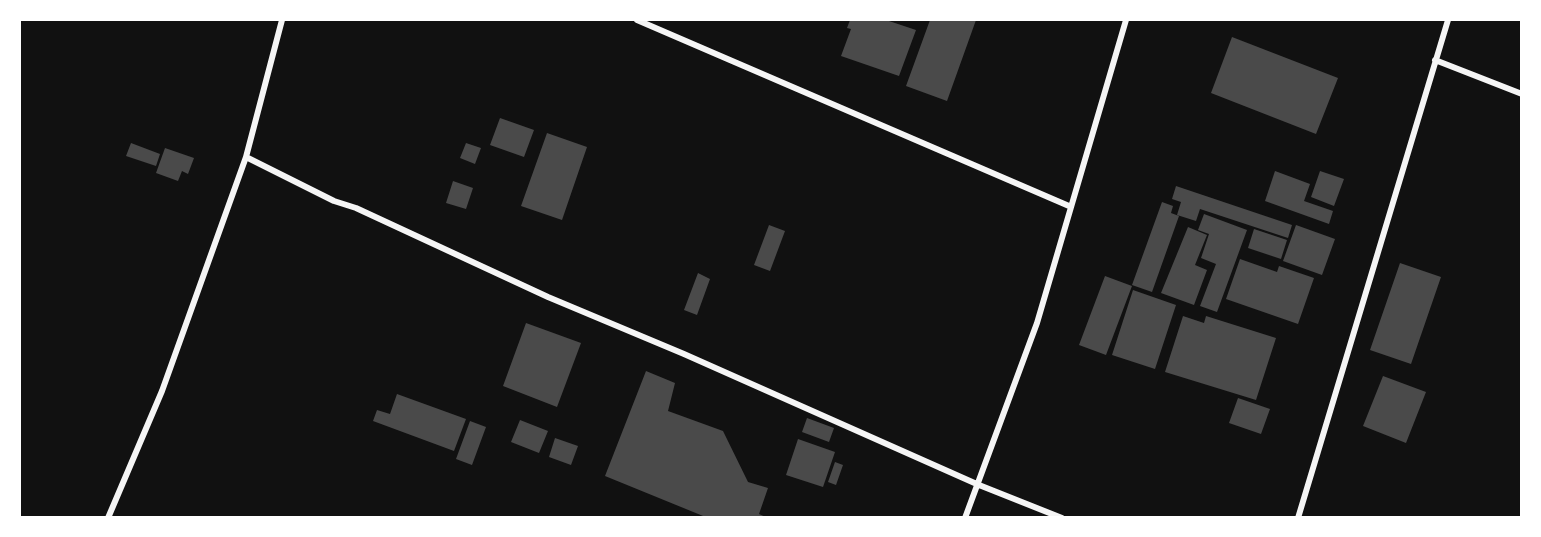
<!DOCTYPE html>
<html>
<head>
<meta charset="utf-8">
<style>
  body { margin:0 }
  #map { position:relative; width:1541px; height:537px; overflow:hidden; background:#111; font-family:"Roboto Serif",serif }
  canvas { display:block }
  .frame { position:absolute; inset:0; border:21px solid #fff; pointer-events:none }
</style>
</head>
<body>
<div id="map">
<canvas width="1541" height="537"></canvas>
<div class="frame"></div>
</div>
<script>
const c = document.querySelector('canvas').getContext('2d');
c.lineJoin = 'round';
function fill(path, color) { c.fillStyle = color; c.fill(path, 'evenodd'); }
const shape = rows => new Path2D(rows.map(r => 'M' + r).join(''));
function stroke(path, color, width, dash) { c.strokeStyle = color; c.lineWidth = width; c.lineCap = dash ? 'butt' : 'round'; c.setLineDash(dash || []); c.stroke(path); }
fill(shape([
  [850,20,886,20,916,30,899,76,841,56,851,29,847,28],
  [930,20,976,20,947,101,906,86],
  [1232,37,1338,78,1316,134,1211,93],
  [500,118,534,130,524,157,490,145],
  [547,133,587,147,562,220,521,206],
  [131,143,160,154,156,166,126,156],
  [466,143,481,148,475,164,460,158],
  [165,148,194,158,188,174,182,171,178,181,156,173],
  [1275,171,1310,184,1304,201,1333,211,1329,224,1265,201],
  [1320,171,1344,179,1334,206,1311,197],
  [453,181,473,188,466,209,446,203],
  [1176,186,1292,225,1288,238,1200,209,1196,221,1177,215,1181,202,1172,199],
  [1162,202,1173,206,1171,213,1179,216,1152,292,1132,285],
  [1204,214,1247,230,1217,312,1200,306,1216,264,1201,258,1209,234,1198,230],
  [769,225,785,231,770,271,754,265],
  [1296,225,1335,239,1322,275,1283,261],
  [1188,227,1207,235,1195,265,1207,270,1194,305,1161,293],
  [1254,229,1287,240,1281,259,1248,248],
  [1240,259,1277,272,1279,266,1314,278,1298,324,1226,299],
  [1400,263,1441,277,1411,364,1370,350],
  [698,273,710,279,697,315,684,310],
  [1105,276,1132,286,1106,355,1079,345],
  [1133,290,1176,305,1155,369,1112,355],
  [1183,316,1204,323,1206,316,1276,338,1256,400,1165,372],
  [526,323,581,343,557,407,503,386],
  [646,371,675,383,668,411,723,431,748,482,768,488,759,514,768,518,708,518,605,476],
  [1383,376,1426,392,1406,443,1363,426],
  [397,394,466,419,454,451,373,421,377,410,390,414],
  [1238,398,1270,409,1261,434,1229,423],
  [807,418,834,428,829,442,802,432],
  [520,420,548,431,539,453,511,442],
  [470,421,486,427,472,465,456,459],
  [555,438,578,446,571,465,549,457],
  [798,439,835,452,823,487,786,475],
  [835,462,843,465,836,485,828,482]
]), '#4a4a4a');
stroke(shape([
  [637,20,1069,206],
  [1435,60,1522,94],
  [246,157,334,201,356,208,548,297,684,354,979,485,1062,518],
  [108,518,162,391,246,157,282,20],
  [965,518,1037,323,1126,20],
  [1298,518,1448,20]
]), '#f5f5f5', 6);
</script>
</body>
</html>
